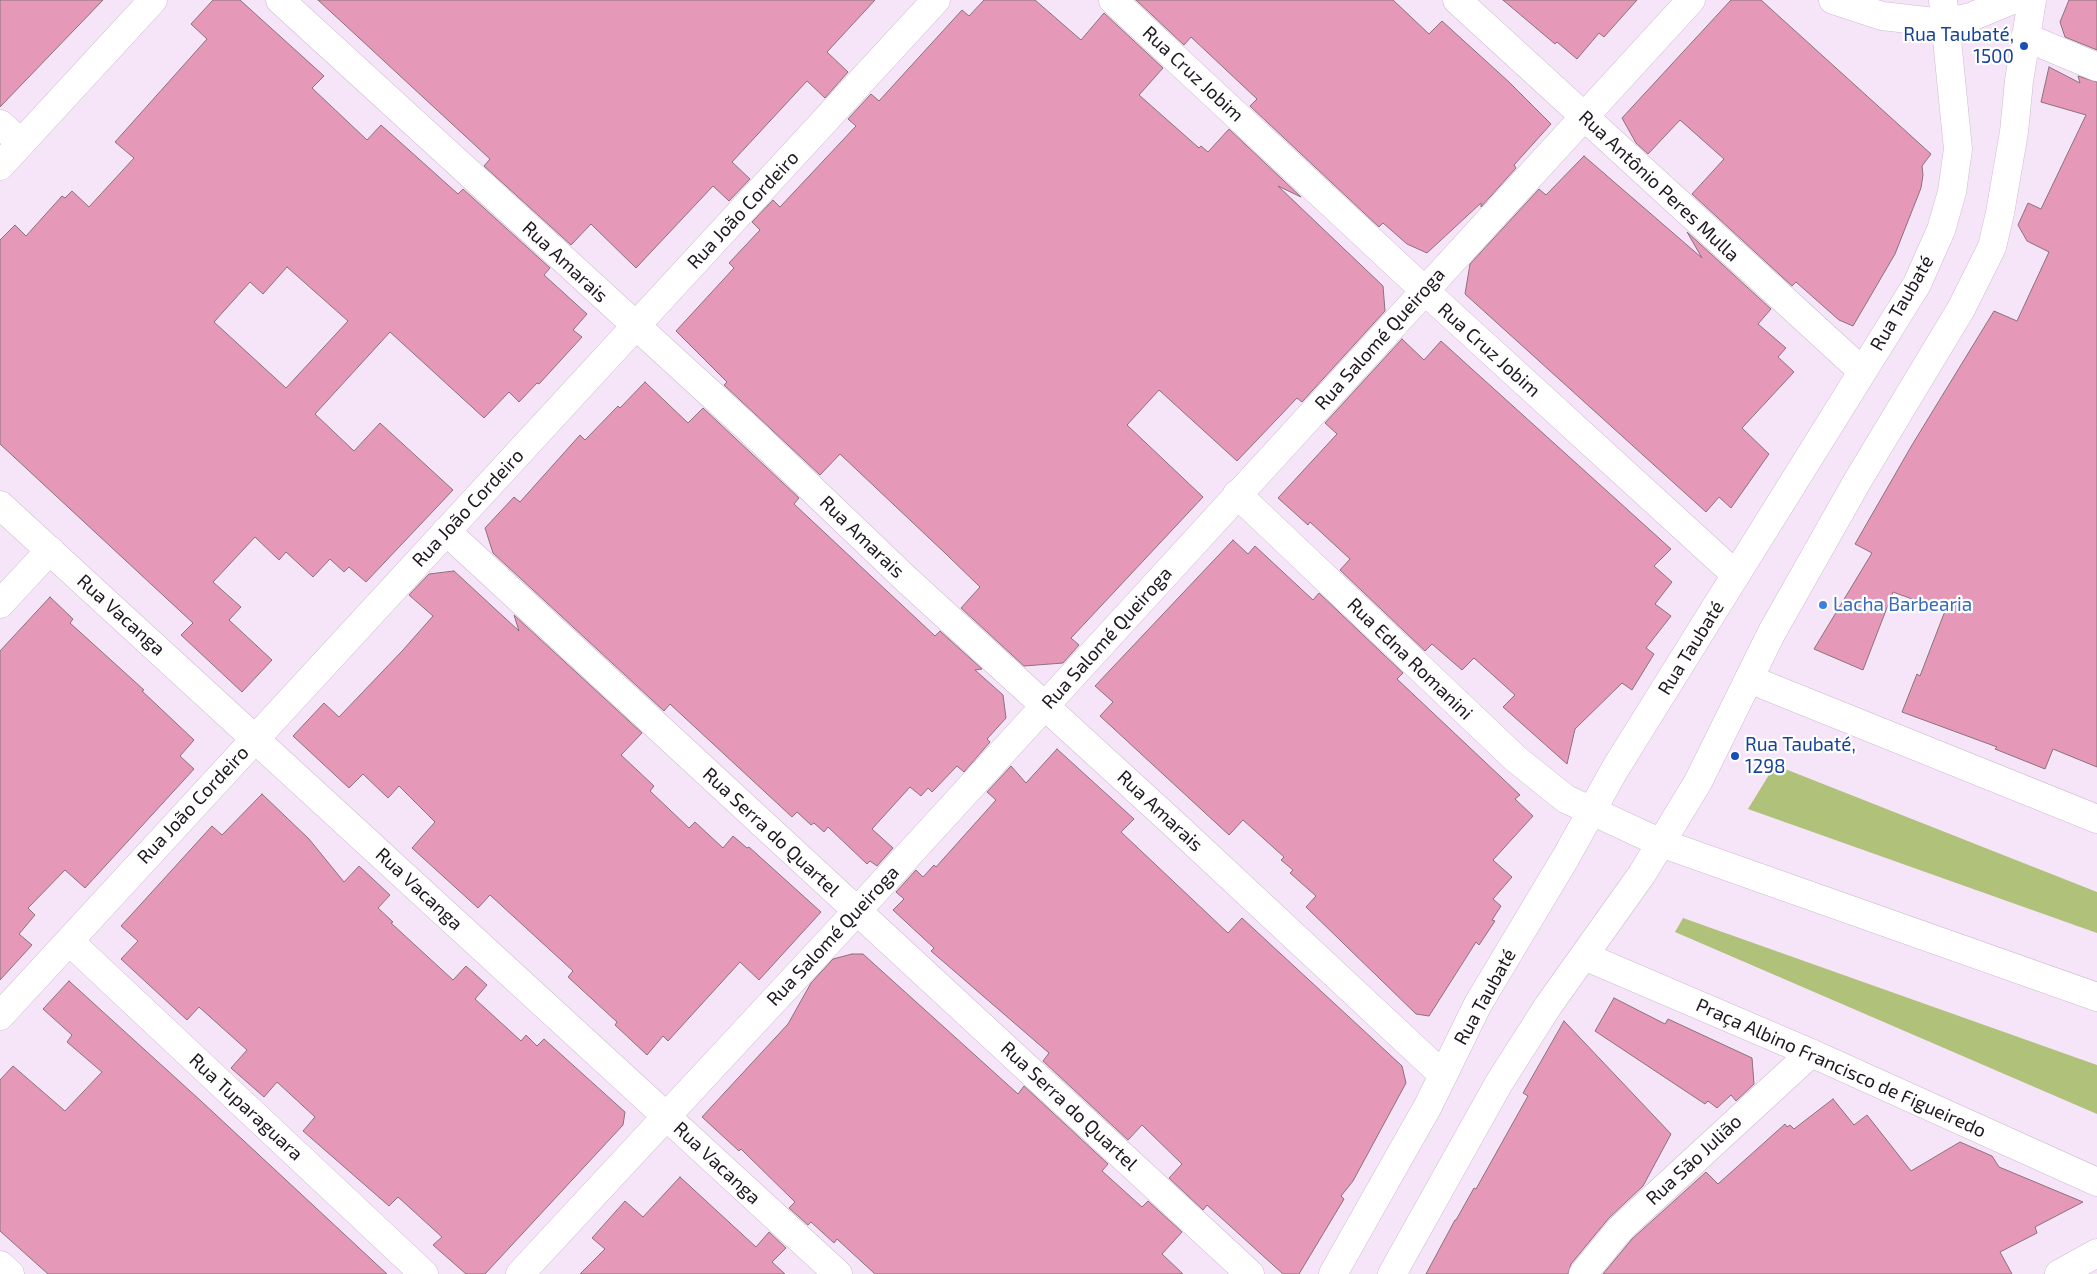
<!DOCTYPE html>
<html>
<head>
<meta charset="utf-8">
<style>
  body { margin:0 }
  canvas { display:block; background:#f6e4f8 }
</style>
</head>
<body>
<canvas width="2097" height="1274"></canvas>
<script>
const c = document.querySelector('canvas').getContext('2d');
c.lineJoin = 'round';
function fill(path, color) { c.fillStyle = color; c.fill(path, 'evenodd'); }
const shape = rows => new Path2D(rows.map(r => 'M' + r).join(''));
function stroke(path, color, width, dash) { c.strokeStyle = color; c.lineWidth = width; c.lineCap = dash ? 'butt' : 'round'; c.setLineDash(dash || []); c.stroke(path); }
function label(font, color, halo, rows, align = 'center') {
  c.font = font + ' "Exo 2",sans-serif'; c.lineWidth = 4.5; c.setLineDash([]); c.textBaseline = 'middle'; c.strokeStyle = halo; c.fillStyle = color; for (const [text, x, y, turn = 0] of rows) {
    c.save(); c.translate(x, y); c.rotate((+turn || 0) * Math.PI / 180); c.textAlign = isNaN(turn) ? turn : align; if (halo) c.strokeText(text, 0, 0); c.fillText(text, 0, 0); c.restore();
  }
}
fill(shape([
  [1775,765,2097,892,2097,933,1748,809],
  [1683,918,2097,1065,2097,1114,1675,932]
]), '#b0c27a');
const building = shape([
  [0,0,103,0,0,107,0,0],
  [213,0,240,0,324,76,312,88,367,140,381,125,458,194,463,189,550,268,544,275,587,314,573,330,582,337,539,384,537,383,519,402,509,392,484,418,390,332,315,414,354,451,380,423,453,490,366,582,349,567,344,572,330,559,313,577,286,552,279,560,255,537,213,582,241,607,229,620,272,660,242,692,181,635,193,623,0,444,0,240,15,225,26,236,62,196,65,198,72,191,89,207,134,158,115,142,207,39,191,24,213,0],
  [287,267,348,321,286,388,214,322,250,282,263,294,287,267],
  [318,0,875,0,827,52,848,72,825,98,807,81,732,162,750,179,729,201,713,186,636,268,591,224,571,245,484,166,490,159,318,0],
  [984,0,1035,0,1081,40,1104,13,1163,68,1139,95,1199,148,1201,146,1208,152,1229,129,1301,197,1278,186,1383,286,1385,311,1302,402,1297,398,1237,461,1159,390,1127,425,1203,497,1071,638,1079,645,1063,663,1024,666,961,608,980,587,946,554,840,454,820,475,724,385,727,382,676,331,734,268,729,263,760,230,752,222,773,200,780,207,856,126,848,119,871,94,879,101,962,10,969,16,984,0],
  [1136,0,1393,0,1429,34,1442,21,1509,82,1551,124,1514,165,1516,168,1481,207,1481,203,1427,253,1407,244,1383,223,1379,227,1250,106,1257,99,1191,37,1184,45,1136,0],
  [1503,0,1637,0,1604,37,1599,33,1577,59,1557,42,1555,44,1503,0],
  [1731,0,1761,0,1931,154,1922,166,1923,175,1921,188,1895,254,1853,326,1839,320,1796,282,1792,286,1692,194,1724,159,1680,120,1648,154,1636,143,1622,118,1731,0],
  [2069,0,2097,0,2097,50,2065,37,2060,22,2069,0],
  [2049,67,2080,83,2078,76,2097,82,2097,767,2053,749,2045,769,1995,749,1997,747,1902,712,1917,674,1920,676,1945,611,1893,592,1863,670,1814,649,1872,553,1855,544,1912,445,1994,311,2017,321,2049,252,2027,241,2018,225,2028,203,2041,209,2086,115,2041,102,2049,67],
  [1584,156,1702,258,1687,232,1771,309,1758,324,1786,348,1778,357,1794,372,1742,428,1769,454,1731,508,1719,497,1706,512,1465,294,1470,264,1539,189,1546,195,1584,156],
  [1402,339,1424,360,1441,341,1671,549,1654,566,1672,582,1655,604,1671,616,1646,648,1654,654,1632,690,1622,683,1575,729,1567,764,1503,707,1515,695,1474,658,1462,670,1432,644,1425,651,1340,570,1350,559,1310,522,1308,525,1278,498,1337,434,1325,423,1402,339],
  [645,382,688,423,703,408,799,498,794,504,935,636,940,631,982,669,975,670,1003,695,1006,718,987,739,990,742,964,772,957,766,932,792,928,788,921,796,910,787,872,829,893,848,877,866,870,861,867,864,828,827,824,832,814,823,811,825,797,812,792,817,670,704,664,711,493,553,485,528,514,497,520,502,580,435,585,440,618,406,620,408,645,382],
  [1233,540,1248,554,1255,546,1313,600,1319,593,1403,673,1397,679,1520,795,1515,799,1533,816,1493,860,1512,877,1493,899,1501,906,1492,920,1495,921,1479,945,1476,942,1429,1016,1416,1014,1306,907,1316,896,1290,873,1293,870,1281,860,1284,857,1243,820,1229,835,1100,716,1113,702,1095,686,1233,540],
  [454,571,519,631,514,615,642,733,621,755,654,786,650,791,689,828,695,822,723,848,733,836,747,848,749,847,821,912,759,980,740,962,668,1041,663,1036,647,1055,615,1025,617,1022,568,977,573,971,490,895,478,908,412,848,435,822,399,786,388,798,363,774,349,788,293,736,324,703,339,717,403,650,433,616,409,595,429,574,454,571],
  [50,597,73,619,70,623,144,690,142,691,194,740,180,756,194,769,85,888,65,870,28,908,35,915,19,934,32,945,0,980,0,651,50,597],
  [1057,749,1134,819,1121,832,1228,933,1242,918,1402,1066,1406,1083,1353,1181,1341,1196,1344,1199,1299,1274,1283,1274,1207,1205,1203,1210,1169,1178,1182,1164,1142,1125,1128,1140,1043,1061,1049,1053,931,951,934,948,893,910,904,899,896,892,916,870,923,877,934,865,936,867,996,800,987,792,1011,766,1026,783,1057,749],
  [262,794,309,839,344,882,359,866,390,895,378,908,393,922,391,923,453,980,466,966,487,985,475,999,521,1041,526,1035,537,1046,544,1039,625,1112,623,1125,485,1274,466,1274,433,1245,442,1237,398,1197,389,1206,303,1131,315,1117,277,1082,264,1097,231,1068,247,1050,199,1007,187,1020,121,959,138,941,121,926,212,826,222,835,262,794],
  [852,954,863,954,1018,1094,1024,1086,1108,1164,1102,1171,1142,1207,1148,1201,1182,1232,1162,1254,1183,1274,875,1274,837,1239,834,1243,811,1222,808,1225,789,1208,795,1202,741,1149,739,1151,702,1117,788,1024,811,983,833,959,852,954],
  [69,981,201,1101,387,1274,48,1274,0,1231,0,1080,13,1066,65,1111,102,1072,67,1042,72,1035,43,1009,69,981],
  [1614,998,1665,1024,1668,1019,1752,1058,1754,1084,1736,1101,1731,1095,1717,1108,1708,1101,1705,1104,1595,1031,1614,998],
  [1564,1021,1671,1134,1643,1186,1609,1218,1571,1264,1568,1274,1426,1274,1455,1220,1456,1220,1474,1188,1476,1189,1528,1096,1523,1093,1564,1021],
  [1833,1099,1854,1125,1867,1115,1911,1171,1960,1142,1992,1156,1999,1167,2083,1202,2035,1227,2037,1233,2000,1252,2012,1274,1603,1274,1632,1239,1706,1172,1718,1184,1785,1124,1787,1127,1790,1125,1794,1129,1833,1099],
  [680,1177,756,1247,769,1232,786,1248,772,1262,785,1274,580,1274,605,1249,592,1238,625,1201,643,1217,680,1177]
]);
fill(building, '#e698b8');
stroke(building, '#8a727b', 1);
const minor = shape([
  [280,0,748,428,906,579,1174,824,1443,1075],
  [1113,0,1424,290,1736,575],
  [1457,0,1862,371],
  [1833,0,1882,16,1944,23],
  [2025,37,2097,67],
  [0,124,21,143],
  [0,166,153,0],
  [1237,494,1516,759,1566,799,1661,843,2097,997],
  [0,505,838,1274],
  [446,531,1250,1274],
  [0,604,50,550],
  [1749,679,2097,819],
  [69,941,424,1274],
  [1584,956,1811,1053,2097,1182],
  [0,1016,936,0],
  [0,1265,10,1274],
  [520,1274,857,911,1691,0],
  [1583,1274,1621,1228,1811,1053],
  [2059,1274,2097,1253]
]);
const major = shape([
  [1944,23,1971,17,2012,0],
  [1333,1274,1428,1106,1478,1004,1566,857,1615,769,1917,284,1941,230,1952,192,1958,149,1943,0],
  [1392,1274,1499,1083,1548,1006,1642,874,1698,782,1772,632,1858,480,1961,309,1992,247,2000,213,2014,132,2019,81,2032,0]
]);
stroke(minor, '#cdbccf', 29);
stroke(major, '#cdbccf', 29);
stroke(minor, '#fff', 28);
stroke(major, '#fff', 28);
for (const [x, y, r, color] of [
  [2024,46,5,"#1a4fb4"],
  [1823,605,5,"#3f7fe0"],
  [1735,756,5,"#1a4fb4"]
]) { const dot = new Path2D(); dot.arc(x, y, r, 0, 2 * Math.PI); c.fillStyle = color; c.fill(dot); stroke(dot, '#fff', 2); }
label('19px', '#164399', '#fff', [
  ["Rua Taubaté,",2014,35],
  ["1500",2014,57],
  ["Rua Taubaté,",1745,745,"left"],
  ["1298",1745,767,"left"]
], 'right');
label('19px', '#1e181f', '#fff', [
  ["Rua Cruz Jobim",1193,74,43],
  ["Rua Antônio Peres Mulla",1659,186,43],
  ["Rua João Cordeiro",743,210,-47],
  ["Rua Amarais",565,262,43],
  ["Rua Taubaté",1902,303,-60],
  ["Rua Salomé Queiroga",1380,339,-48],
  ["Rua Cruz Jobim",1489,350,42],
  ["Rua João Cordeiro",468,508,-47],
  ["Rua Amarais",862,537,44],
  ["Rua Vacanga",121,615,42],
  ["Rua Salomé Queiroga",1107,638,-48],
  ["Rua Taubaté",1691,648,-58],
  ["Rua Edna Romanini",1410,659,44],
  ["Rua João Cordeiro",193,805,-47],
  ["Rua Amarais",1160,811,43],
  ["Rua Serra do Quartel",771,832,43],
  ["Rua Vacanga",419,889,43],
  ["Rua Salomé Queiroga",833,936,-47],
  ["Rua Taubaté",1485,997,-61],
  ["Praça Albino Francisco de Figueiredo",1841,1068,24],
  ["Rua Serra do Quartel",1069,1106,43],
  ["Rua Tuparaguara",246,1107,43],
  ["Rua São Julião",1694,1160,-43],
  ["Rua Vacanga",717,1163,43]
]);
label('19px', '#366cbe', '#fff', [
  ["Lacha Barbearia",1833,605]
], 'left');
</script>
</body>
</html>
